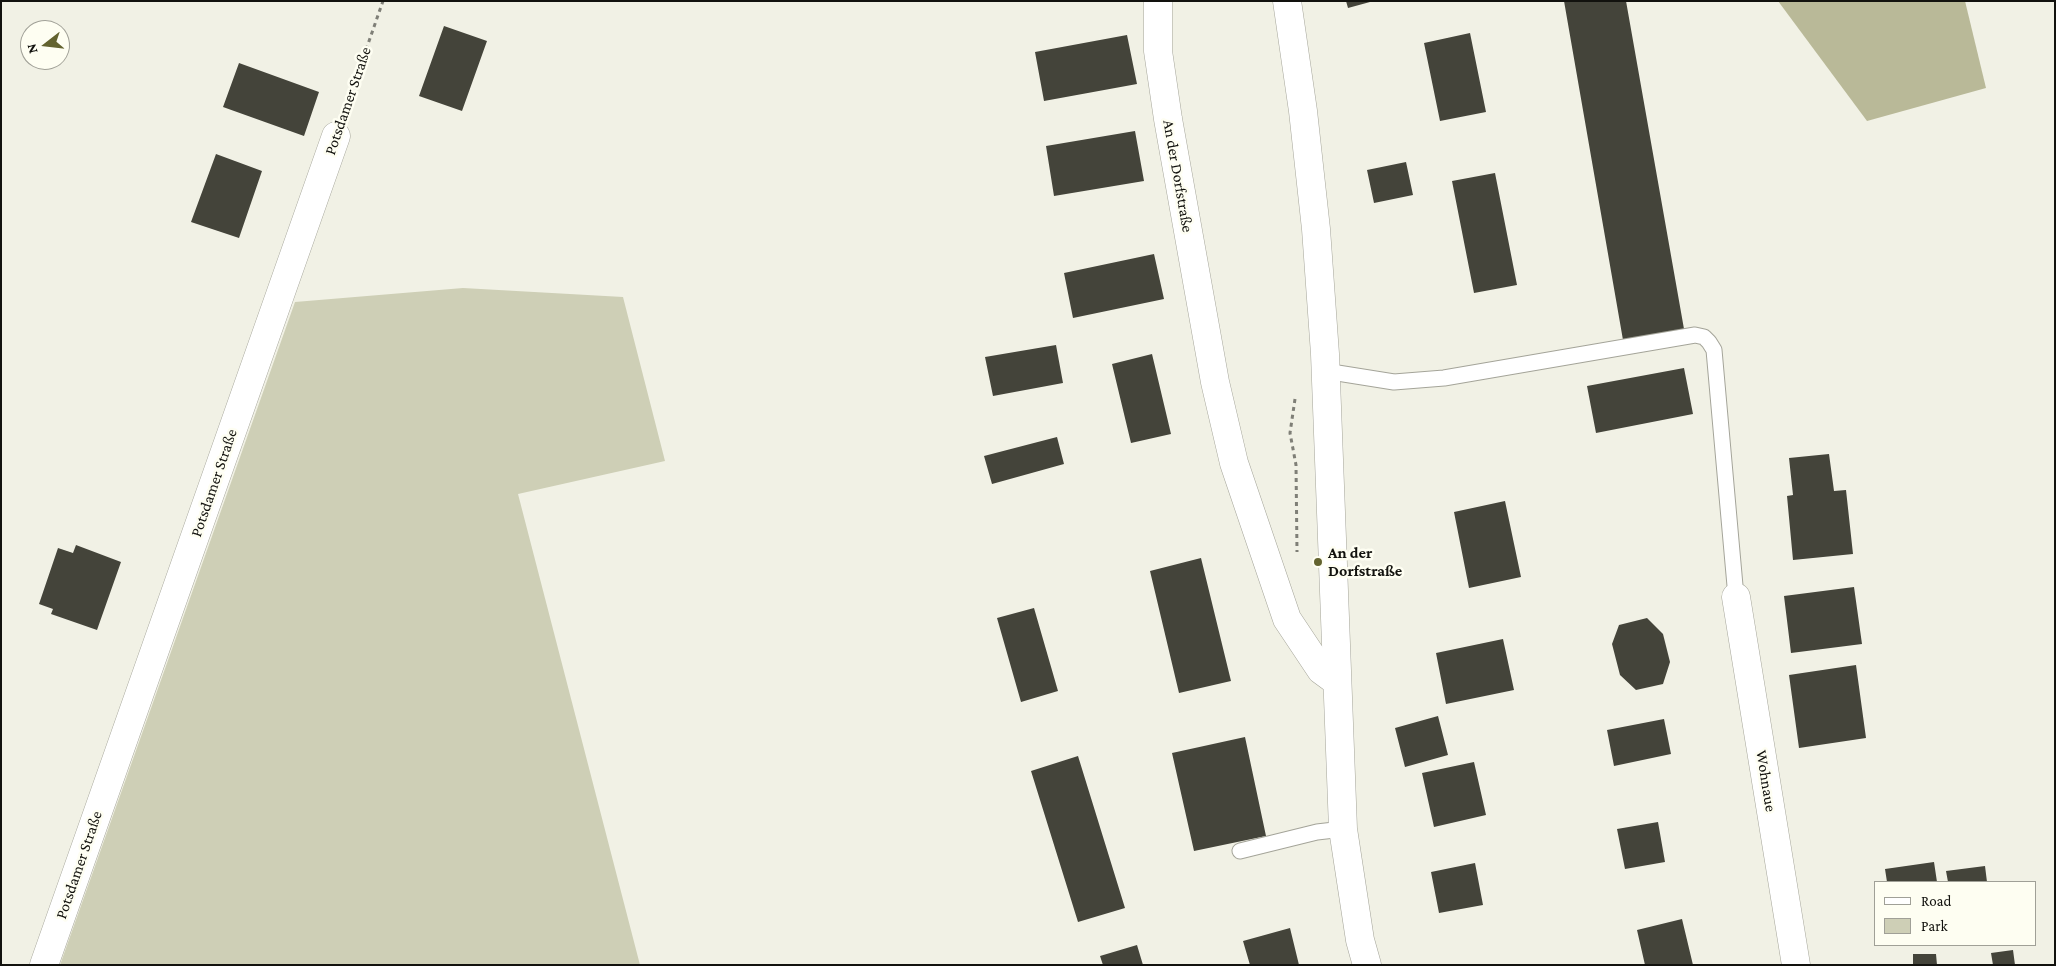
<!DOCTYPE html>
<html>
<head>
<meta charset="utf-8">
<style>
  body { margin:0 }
  #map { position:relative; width:2056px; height:966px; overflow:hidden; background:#f1f1e5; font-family:"Crimson Pro",serif }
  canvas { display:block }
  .frame { position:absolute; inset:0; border:2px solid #12120e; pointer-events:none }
  .legend { position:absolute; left:1874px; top:881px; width:162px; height:65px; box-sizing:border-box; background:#fefef2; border:1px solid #a0a097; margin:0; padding:6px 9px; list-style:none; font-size:15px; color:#12120e }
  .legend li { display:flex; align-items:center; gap:10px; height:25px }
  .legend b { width:25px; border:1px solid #a0a097 }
  .north { position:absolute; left:20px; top:20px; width:50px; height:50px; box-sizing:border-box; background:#fefef2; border:1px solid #a0a097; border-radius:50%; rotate:254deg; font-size:14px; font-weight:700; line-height:20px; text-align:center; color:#12120e }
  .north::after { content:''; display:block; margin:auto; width:18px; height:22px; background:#63632f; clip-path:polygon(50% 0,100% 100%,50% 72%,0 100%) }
</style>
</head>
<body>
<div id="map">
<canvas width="2056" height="966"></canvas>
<div class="frame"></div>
<ul class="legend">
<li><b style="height:6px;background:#fff"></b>Road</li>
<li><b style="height:14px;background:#cecfb6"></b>Park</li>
</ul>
<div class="north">N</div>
</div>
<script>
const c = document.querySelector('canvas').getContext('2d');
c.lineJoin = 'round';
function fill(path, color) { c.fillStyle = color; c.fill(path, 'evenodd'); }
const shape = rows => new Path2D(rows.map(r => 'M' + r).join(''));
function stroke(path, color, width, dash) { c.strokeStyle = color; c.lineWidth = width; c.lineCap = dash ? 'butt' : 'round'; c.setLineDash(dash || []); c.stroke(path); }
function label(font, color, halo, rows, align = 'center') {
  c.font = font + ' "Crimson Pro",serif'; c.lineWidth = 5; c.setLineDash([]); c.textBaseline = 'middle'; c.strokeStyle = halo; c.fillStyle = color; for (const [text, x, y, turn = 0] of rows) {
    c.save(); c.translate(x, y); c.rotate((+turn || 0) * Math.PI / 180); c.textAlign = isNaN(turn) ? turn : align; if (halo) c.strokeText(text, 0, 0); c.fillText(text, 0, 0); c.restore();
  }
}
fill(shape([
  [463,288,623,297,665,461,518,494,640,965,60,965,295,302]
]), '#cecfb6');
fill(shape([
  [1778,1,1965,1,1986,88,1867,121]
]), '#b9b998');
fill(shape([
  [1346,1,1370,1,1370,2,1348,8],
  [1564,1,1626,1,1684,329,1623,340],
  [444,26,487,41,462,111,419,96],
  [1470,33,1486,112,1440,121,1424,43],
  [1127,35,1137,84,1044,101,1035,52],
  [239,63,319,92,304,136,223,107],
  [1135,131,1144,181,1054,196,1046,146],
  [216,154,262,171,239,238,191,222],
  [1406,162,1413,195,1374,203,1367,170],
  [1495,173,1517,285,1474,293,1452,181],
  [1154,254,1164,299,1073,318,1064,273],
  [1056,345,1063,383,993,396,985,357],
  [1152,354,1171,434,1131,443,1112,364],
  [1684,368,1693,414,1596,433,1587,386],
  [1057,437,1064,464,992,484,984,456],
  [1829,454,1834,491,1846,490,1853,554,1793,560,1787,496,1793,495,1789,458],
  [1505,501,1521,577,1469,588,1454,512],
  [76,545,121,562,97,630,51,614,53,609,39,604,58,548,73,553],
  [1201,558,1231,681,1179,693,1150,571],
  [1854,587,1862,644,1791,653,1784,596],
  [1034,608,1058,691,1021,702,997,618],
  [1647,618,1663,634,1670,662,1663,684,1636,690,1620,675,1612,644,1619,625],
  [1503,639,1514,690,1446,704,1436,653],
  [1856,665,1866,738,1799,748,1789,675],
  [1438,716,1448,755,1405,767,1395,728],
  [1664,719,1671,754,1614,766,1607,730],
  [1245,737,1266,836,1194,851,1172,753],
  [1078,756,1125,908,1078,922,1031,771],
  [1474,762,1486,815,1434,827,1422,773],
  [1658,822,1665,862,1625,869,1617,829],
  [1934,862,1937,882,1887,882,1885,869],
  [1475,863,1483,905,1439,913,1431,872],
  [1985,866,1987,882,1948,882,1946,871],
  [1682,919,1693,965,1645,965,1637,930],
  [1290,928,1299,965,1250,965,1243,941],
  [1137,945,1143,965,1103,965,1100,956],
  [2013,950,2015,965,1993,965,1991,953],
  [1913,954,1936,954,1937,965,1913,965]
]), '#44443a');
const lane = shape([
  [1325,371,1394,382,1444,378,1695,335,1704,337,1709,342,1714,350,1736,597],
  [1240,851,1317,832,1343,829]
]);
const street = shape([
  [1158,1,1158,51,1168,119,1215,382,1234,463,1287,619,1321,670,1336,681],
  [1736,597,1796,965],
  [44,965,336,136]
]);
const secondary = shape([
  [1287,1,1303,111,1316,229,1325,354,1343,829,1360,940,1367,965]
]);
stroke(lane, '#a4a499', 17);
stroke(street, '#a4a499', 29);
stroke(secondary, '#a4a499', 29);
stroke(shape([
  [345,110,383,1],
  [1295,399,1290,433,1296,465,1297,552]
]), '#7f7f77', 3, [4, 4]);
stroke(lane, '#fff', 15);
stroke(street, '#fff', 28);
stroke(secondary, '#fff', 28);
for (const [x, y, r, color] of [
  [1318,562,5,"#63632f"]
]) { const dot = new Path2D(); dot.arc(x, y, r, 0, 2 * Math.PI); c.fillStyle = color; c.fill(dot); stroke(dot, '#fefef2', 2); }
label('16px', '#12120e', '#fefef2', [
  ["Potsdamer Straße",348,101,-71],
  ["An der Dorfstraße",1178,176,80],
  ["Potsdamer Straße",214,483,-71],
  ["Wohnaue",1766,781,81],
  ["Potsdamer Straße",79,865,-71]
]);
label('bold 16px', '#12120e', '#fefef2', [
  ["An der",1328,553],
  ["Dorfstraße",1328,571]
], 'left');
</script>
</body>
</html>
